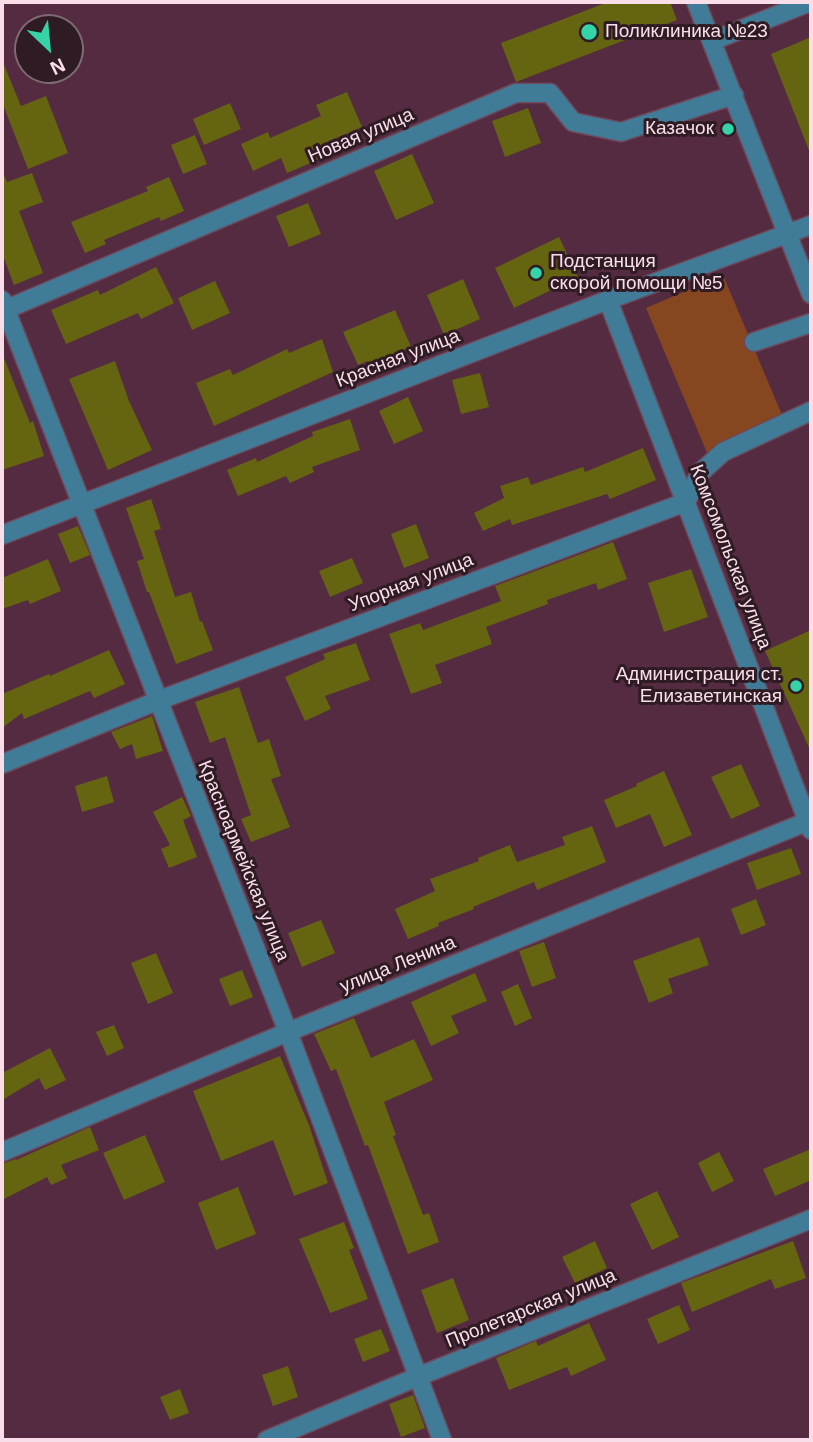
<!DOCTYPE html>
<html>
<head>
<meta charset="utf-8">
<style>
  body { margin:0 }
  #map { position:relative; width:813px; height:1442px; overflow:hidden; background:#542b40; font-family:Helvetica,sans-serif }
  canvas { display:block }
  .frame { position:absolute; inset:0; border:4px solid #f9deea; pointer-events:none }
  .north { position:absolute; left:14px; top:14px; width:70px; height:70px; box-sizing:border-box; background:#2e1b24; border:2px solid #7f6973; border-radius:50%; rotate:154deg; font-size:19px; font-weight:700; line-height:28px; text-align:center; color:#f9deea }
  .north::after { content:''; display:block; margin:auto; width:24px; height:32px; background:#34d4a8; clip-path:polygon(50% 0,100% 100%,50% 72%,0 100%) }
</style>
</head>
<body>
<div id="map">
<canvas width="813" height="1442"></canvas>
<div class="frame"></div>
<div class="north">N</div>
</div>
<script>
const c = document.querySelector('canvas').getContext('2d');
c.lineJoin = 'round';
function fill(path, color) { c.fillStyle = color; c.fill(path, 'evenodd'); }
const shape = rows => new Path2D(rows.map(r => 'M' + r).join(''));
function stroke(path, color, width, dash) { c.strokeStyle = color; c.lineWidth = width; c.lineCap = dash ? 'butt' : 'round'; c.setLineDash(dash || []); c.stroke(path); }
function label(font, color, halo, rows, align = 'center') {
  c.font = font + ' Helvetica,sans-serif'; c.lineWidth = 6; c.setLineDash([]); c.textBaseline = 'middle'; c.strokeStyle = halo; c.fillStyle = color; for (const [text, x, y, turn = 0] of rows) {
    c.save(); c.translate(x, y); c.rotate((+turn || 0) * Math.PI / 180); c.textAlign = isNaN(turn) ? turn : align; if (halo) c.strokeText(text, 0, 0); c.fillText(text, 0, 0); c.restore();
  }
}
fill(shape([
  [723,275,785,422,708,455,646,308]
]), '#86461f');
fill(shape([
  [608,2,670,2,677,20,516,82,501,43],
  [811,37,811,153,810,153,771,54],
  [2,60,21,106,46,96,68,153,28,169,2,102],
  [347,92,362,127,322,144,327,156,287,173,281,158,253,171,241,144,268,132,270,138,321,116,316,105],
  [230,103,241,129,204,145,193,119],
  [528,108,541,143,505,157,492,121],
  [195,135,207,164,183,174,171,145],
  [412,154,434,203,396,220,374,171],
  [2,171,7,182,32,173,43,202,19,211,43,273,14,285,2,253],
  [169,177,184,211,161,221,159,217,104,240,106,244,85,253,71,222,148,191,146,187],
  [308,203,321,234,289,247,276,216],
  [559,237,578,277,514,308,495,268],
  [156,267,174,303,141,319,138,313,66,344,51,310,98,290,100,295],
  [463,279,480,319,444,335,427,295],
  [215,281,230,313,192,330,178,298],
  [395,310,412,349,370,367,368,361,358,365,343,332],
  [322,339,333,372,214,426,196,383,230,369,233,375,287,349,289,353],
  [2,353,30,423,33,421,44,456,2,470],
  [115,361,129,401,152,450,108,470,69,379],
  [480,373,489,407,461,414,452,380],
  [408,397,423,431,394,444,379,411],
  [350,419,360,450,312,467,314,472,290,483,286,476,238,496,227,470,256,458,257,462,313,436,312,432],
  [643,448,656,480,610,499,607,494,512,525,510,519,483,531,474,513,504,498,500,486,528,477,531,485,583,467,585,472],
  [151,499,161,529,154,531,175,597,191,592,200,622,202,621,213,650,176,664,149,592,147,592,137,561,144,559,126,508],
  [416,524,429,558,404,568,391,534],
  [78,526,90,555,70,563,58,534],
  [613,542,627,579,598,590,596,583,547,600,548,604,486,627,492,644,435,665,442,683,411,694,389,634,420,623,423,630,501,601,495,586],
  [352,558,363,583,330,597,319,571],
  [48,559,61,591,30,604,28,600,2,609,2,578],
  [691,569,708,617,664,632,648,583],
  [811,630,811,752,765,651],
  [356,643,370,680,325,696,331,709,305,721,285,677,325,659,323,654],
  [109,650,125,684,94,698,90,691,24,719,22,713,2,728,2,694,49,674,50,676],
  [239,687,258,743,269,739,281,776,271,779,290,827,251,842,241,819,251,815,225,737,210,743,195,702],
  [152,716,163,751,136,759,132,744,120,749,111,732],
  [741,764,760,806,731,819,711,777],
  [664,771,692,835,664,847,650,814,616,828,604,800,637,786,636,784],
  [107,776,114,802,82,812,75,786],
  [182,797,191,816,183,820,197,857,169,868,161,849,170,845,153,812],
  [592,826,606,862,537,890,534,882,473,907,474,909,438,923,439,926,408,939,395,909,435,891,430,879,479,861,478,858,510,845,517,862,565,845,562,837],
  [791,848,801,874,757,890,747,863],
  [756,899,766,925,741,935,731,909],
  [321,920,335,953,302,967,288,933],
  [699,937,709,965,668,979,673,993,649,1003,633,961],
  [544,942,556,978,532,987,519,951],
  [156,953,173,993,148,1004,131,963],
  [242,970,253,997,230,1006,219,979],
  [475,973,487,1001,451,1016,459,1033,431,1046,411,1002],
  [518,984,532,1018,515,1026,501,992],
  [354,1018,371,1058,414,1039,433,1080,384,1102,396,1135,393,1136,423,1215,429,1213,439,1242,408,1254,368,1145,365,1146,336,1069,331,1071,314,1034],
  [114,1025,124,1048,107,1056,96,1032],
  [50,1048,66,1080,45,1090,39,1078,2,1100,2,1073],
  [280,1056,309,1125,328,1183,294,1196,273,1140,221,1161,193,1091],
  [90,1127,99,1150,61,1165,67,1178,51,1185,47,1177,2,1200,2,1164,15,1159,16,1160],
  [145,1135,165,1182,124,1200,103,1153],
  [811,1149,811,1180,775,1196,763,1169],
  [719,1152,734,1181,712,1192,698,1163],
  [238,1187,256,1234,216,1250,198,1203],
  [657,1191,679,1237,652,1250,630,1204],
  [344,1222,354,1248,349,1250,368,1299,330,1313,299,1239],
  [595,1241,607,1268,575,1283,562,1257],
  [793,1241,806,1278,775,1289,771,1279,692,1312,681,1283],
  [453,1278,469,1320,437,1333,421,1290],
  [679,1305,690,1330,658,1344,647,1319],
  [589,1323,606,1360,571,1376,567,1367,509,1390,496,1358,536,1341,538,1346],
  [381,1329,390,1351,363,1362,354,1339],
  [288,1366,298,1397,273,1406,262,1375],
  [180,1389,189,1413,170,1420,160,1397],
  [413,1395,425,1428,401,1437,389,1404]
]), '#656411');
const minor = shape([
  [696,2,811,294],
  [712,41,810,2],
  [2,300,288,1032,442,1440],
  [608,300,811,830],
  [2,311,516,93,550,93,573,122,621,132,734,95],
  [754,342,811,323],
  [2,535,608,300,811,225],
  [2,764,157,701,686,502,700,473,723,452,811,411],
  [2,1152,288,1032,811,820],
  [267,1440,417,1377,811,1219]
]);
stroke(minor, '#6e485b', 21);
stroke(minor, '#407c97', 18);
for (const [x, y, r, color] of [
  [589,32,9,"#34d4a8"],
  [728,129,7,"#34d4a8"],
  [536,273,7,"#34d4a8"],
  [796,686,7,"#34d4a8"]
]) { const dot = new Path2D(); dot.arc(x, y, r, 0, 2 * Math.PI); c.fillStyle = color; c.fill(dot); stroke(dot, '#2e1b24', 2.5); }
label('19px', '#f9deea', '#2e1b24', [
  ["Поликлиника №23",605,32],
  ["Казачок",714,129,"right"],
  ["Подстанция",550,262],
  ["скорой помощи №5",550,284],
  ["Администрация ст.",782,675,"right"],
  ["Елизаветинская",782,697,"right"]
], 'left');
label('19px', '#f9deea', '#2e1b24', [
  ["Новая улица",361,136,-23],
  ["Красная улица",398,359,-21],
  ["Комсомольская улица",730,557,69],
  ["Упорная улица",411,583,-21],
  ["Красноармейская улица",243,861,68],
  ["улица Ленина",398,965,-22],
  ["Пролетарская улица",531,1309,-22]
]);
</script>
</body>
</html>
